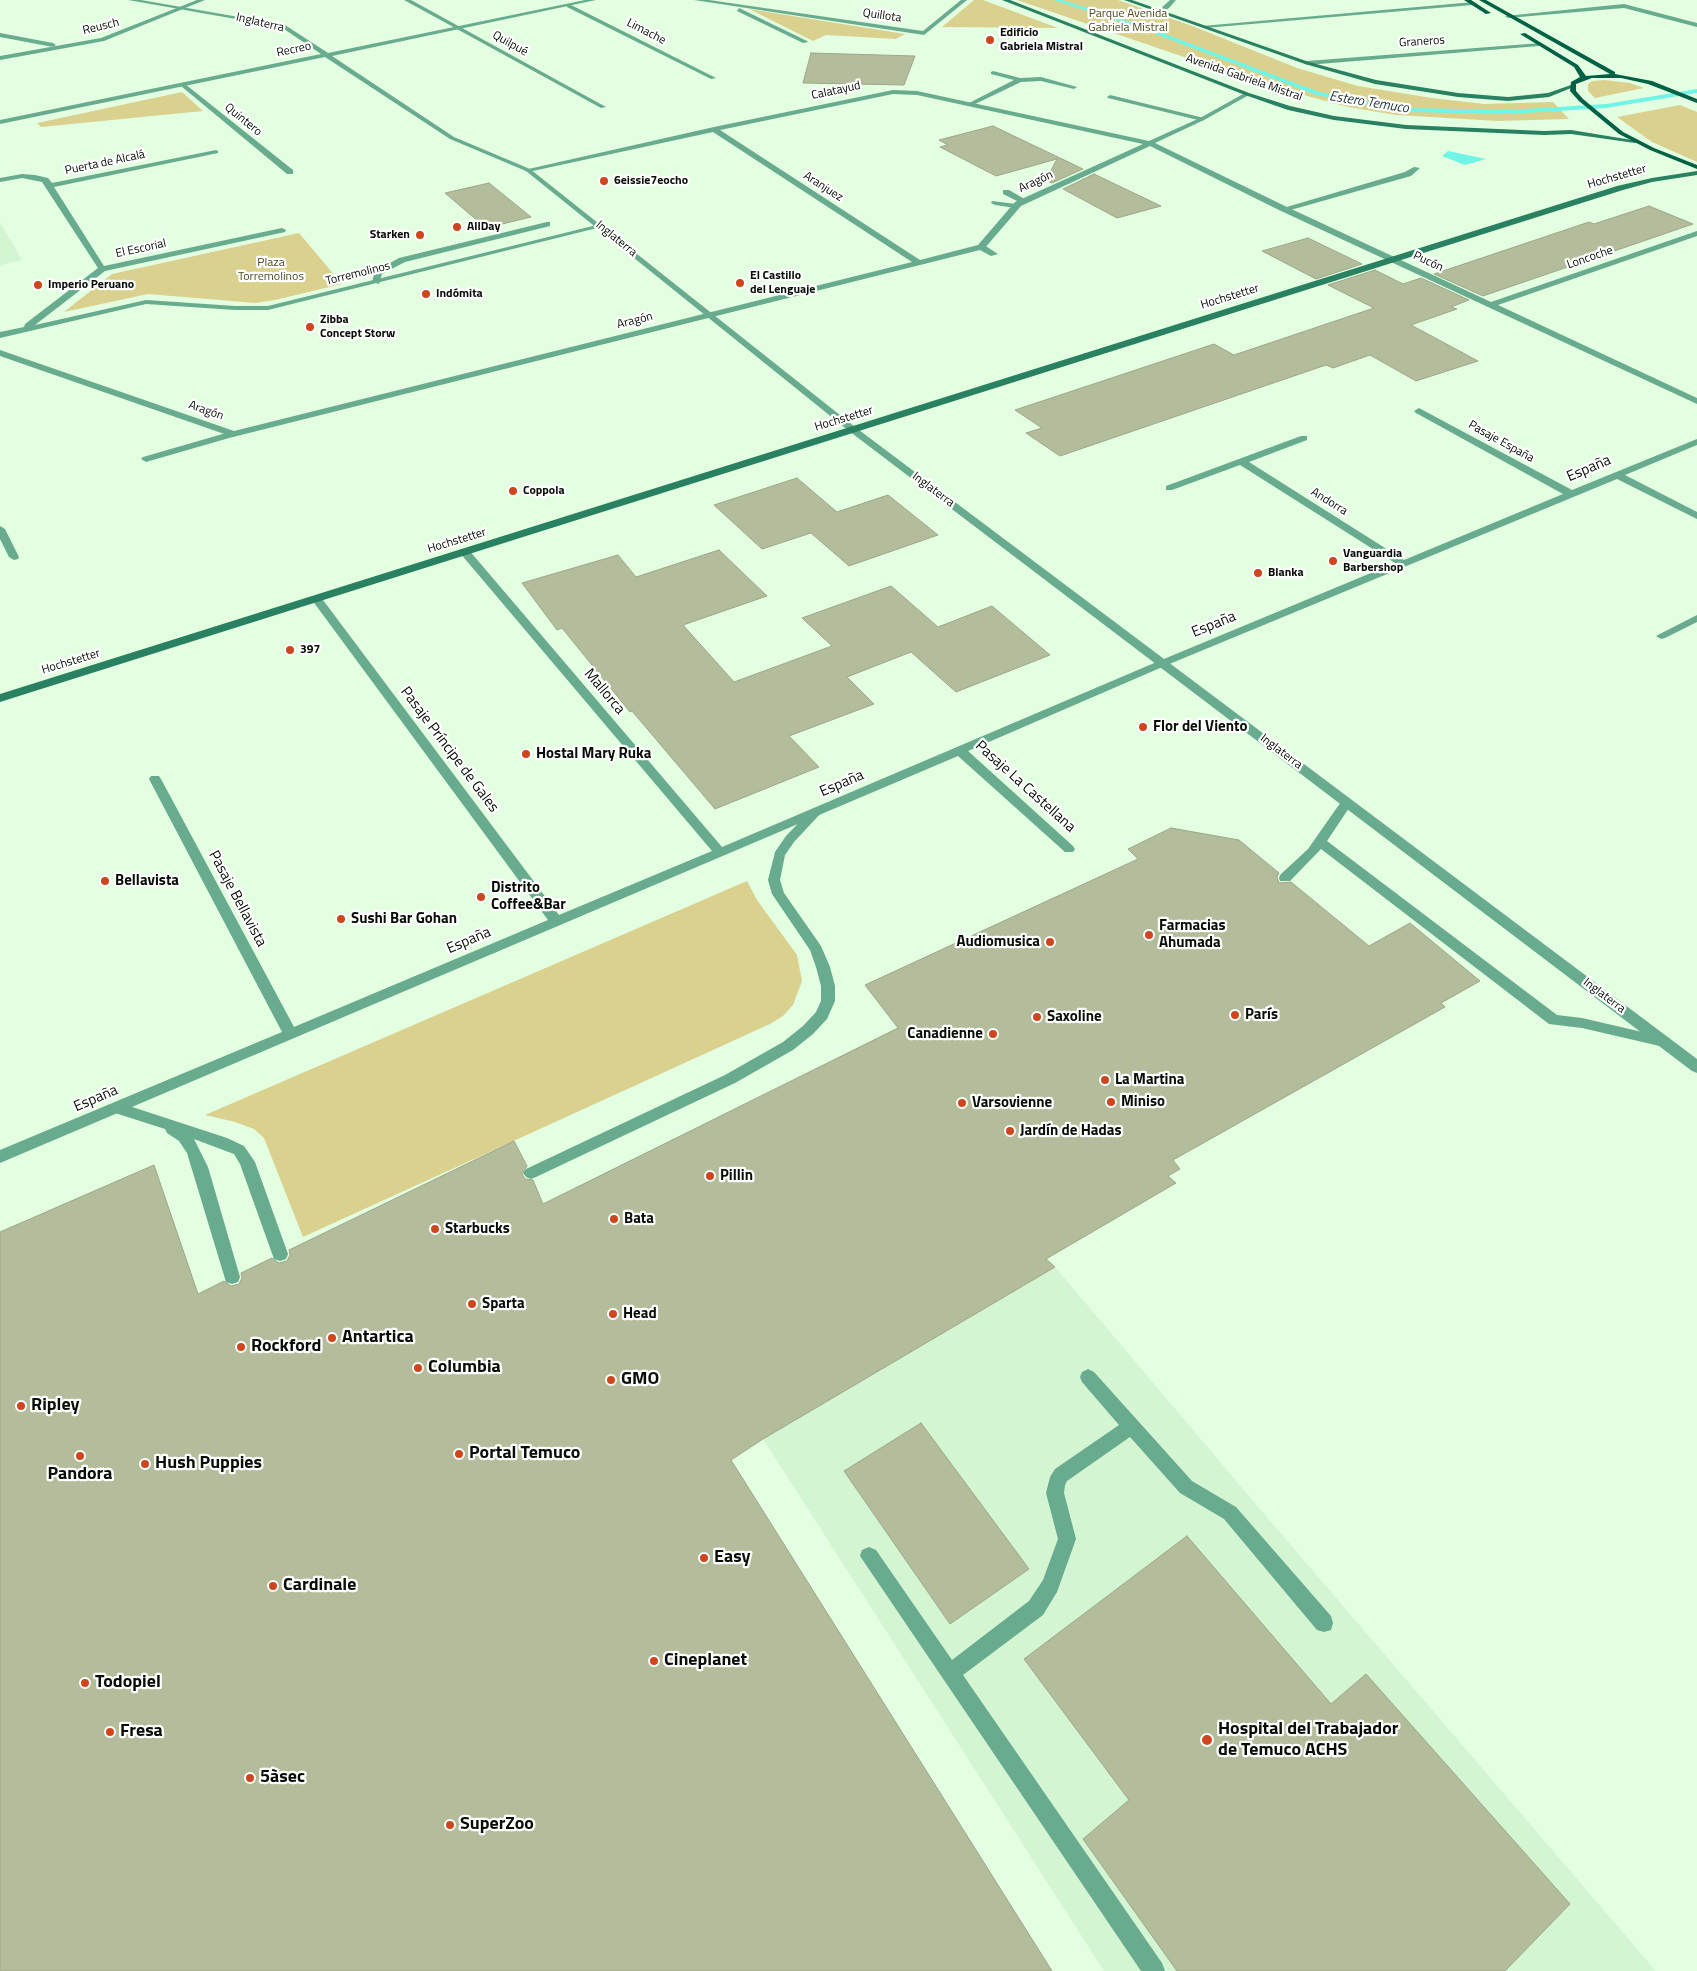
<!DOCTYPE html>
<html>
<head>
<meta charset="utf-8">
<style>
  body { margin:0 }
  canvas { display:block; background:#e3fee1 }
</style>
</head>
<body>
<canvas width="1697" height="1971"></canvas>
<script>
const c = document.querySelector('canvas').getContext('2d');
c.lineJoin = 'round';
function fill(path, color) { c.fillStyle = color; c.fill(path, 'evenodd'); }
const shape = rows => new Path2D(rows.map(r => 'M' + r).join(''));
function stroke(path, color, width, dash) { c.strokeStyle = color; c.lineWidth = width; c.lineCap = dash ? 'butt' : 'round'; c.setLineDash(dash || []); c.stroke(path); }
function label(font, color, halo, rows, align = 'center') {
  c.font = font + ' "Titillium Web",sans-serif'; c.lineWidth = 4.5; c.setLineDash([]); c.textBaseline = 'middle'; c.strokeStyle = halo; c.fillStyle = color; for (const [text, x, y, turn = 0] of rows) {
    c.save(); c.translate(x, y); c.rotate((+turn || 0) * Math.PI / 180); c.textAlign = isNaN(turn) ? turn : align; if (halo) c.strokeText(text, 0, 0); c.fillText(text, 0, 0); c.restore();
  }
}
fill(shape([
  [0,222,22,260,0,265],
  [1055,1267,1260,1509,1656,1971,1104,1971,763,1439]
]), '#d4f5d2');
fill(shape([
  [974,0,983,0,1058,28,942,27],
  [1017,0,1118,0,1195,27,1297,68,1358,86,1432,98,1484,104,1553,102,1569,119,1498,121,1396,115,1348,107,1263,84],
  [749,9,905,34,896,39,826,35,813,41],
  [1605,80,1630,83,1644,88,1595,98,1588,91,1588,84,1592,81],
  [182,92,203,111,41,127,37,123],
  [1680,105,1697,112,1697,162,1652,142,1617,117],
  [299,233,342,284,275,300,255,303,148,294,64,312,112,274],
  [747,881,757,900,797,955,802,981,793,1005,783,1016,770,1024,303,1237,264,1138,254,1129,235,1122,205,1115]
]), '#dbd18f');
fill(shape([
  [1448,151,1486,159,1465,165,1442,156]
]), '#6ff5e7');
fill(shape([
  [1054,0,1062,0,1149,28,1319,92,1407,108,1510,110,1606,104,1697,89,1697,93,1606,108,1510,114,1407,112,1316,95,1145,30,1054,0]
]), '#6ff5e7');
const building = shape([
  [811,53,915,56,904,85,803,83,811,53],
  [993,126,1060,158,1083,169,1052,183,1046,180,1057,159,996,176,940,147,948,145,939,140,993,126],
  [1094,174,1161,206,1117,218,1063,189,1094,174],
  [489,183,531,217,486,228,445,193,489,183],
  [1649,206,1693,224,1483,296,1434,274,1589,222,1594,224,1649,206],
  [1308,238,1362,264,1316,279,1262,251,1308,238],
  [1375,270,1403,284,1421,278,1469,300,1451,307,1457,309,1411,325,1478,361,1416,381,1370,355,1333,368,1326,365,1060,456,1026,433,1042,428,1015,410,1214,344,1234,355,1374,308,1328,285,1375,270],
  [797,478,837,512,888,495,938,535,849,566,811,533,762,549,714,505,797,478],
  [719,550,767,596,683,625,734,682,832,646,802,618,891,586,938,627,992,606,1050,655,956,692,911,652,847,677,874,704,789,736,819,767,715,809,632,711,630,712,562,628,557,630,522,583,618,555,636,577,719,550],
  [1171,828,1239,840,1279,873,1277,877,1279,883,1291,882,1369,946,1410,923,1480,981,1441,1003,1445,1007,1173,1160,1180,1169,1168,1176,1176,1183,1046,1259,1055,1267,763,1439,731,1460,1052,1971,0,1971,0,1232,154,1165,198,1294,224,1281,231,1286,239,1284,242,1278,241,1273,272,1258,279,1263,287,1261,290,1255,289,1250,514,1141,527,1166,522,1174,525,1179,533,1180,543,1204,898,1028,865,985,1138,859,1128,849,1171,828],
  [921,1423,1029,1569,950,1624,844,1471,921,1423],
  [1187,1536,1331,1704,1366,1674,1570,1904,1505,1971,1177,1971,1083,1839,1129,1800,1024,1659,1187,1536]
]);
fill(building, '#b3bd9c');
stroke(building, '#9da787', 1);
fill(shape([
  [993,71,1020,78,1041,77,1077,87,1074,89,1041,81,1021,82,971,106,967,106,967,104,1014,80,991,74,991,72,993,71],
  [1110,95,1204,118,1205,119,1202,121,1108,98,1107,97,1110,95],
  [1414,167,1420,168,1411,176,1287,211,1280,209,1405,172,1414,167],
  [1003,190,1009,190,1028,201,1021,203,1003,194,1003,190],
  [992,201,1016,204,1020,206,1016,208,995,205,991,203,992,201],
  [547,222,550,222,550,226,405,262,382,274,379,284,372,282,375,271,399,258,547,222],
  [978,245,984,245,998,254,991,256,978,249,978,245],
  [233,431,236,432,236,436,146,462,141,459,143,457,233,431],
  [0,526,5,529,19,557,18,559,14,560,9,557,0,539,0,526],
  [1347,798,1353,802,1327,841,1557,1015,1582,1018,1664,1037,1669,1038,1671,1042,1669,1046,1664,1047,1582,1028,1549,1024,1321,849,1290,881,1280,881,1279,878,1280,875,1308,849,1343,799,1347,798],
  [816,808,822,812,794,842,785,855,780,880,784,893,821,946,830,967,835,986,835,1001,827,1019,813,1034,793,1050,735,1083,536,1177,531,1179,526,1177,523,1173,526,1169,725,1075,783,1042,803,1026,816,1012,821,1001,821,986,816,967,810,950,772,894,768,880,775,852,786,836,812,809,816,808],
  [117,1102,227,1138,244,1146,255,1162,288,1254,286,1259,280,1261,274,1259,240,1164,234,1154,194,1139,208,1167,240,1277,238,1282,232,1284,226,1282,187,1153,179,1141,167,1133,165,1129,112,1112,110,1108,112,1104,117,1102],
  [1088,1369,1094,1372,1192,1481,1236,1507,1331,1616,1333,1623,1331,1630,1324,1632,1317,1630,1224,1519,1180,1493,1130,1437,1067,1481,1065,1485,1064,1493,1076,1539,1057,1592,1043,1615,963,1675,1162,1963,1165,1971,1141,1971,860,1556,862,1550,869,1547,876,1550,952,1660,1029,1601,1043,1580,1058,1539,1046,1493,1050,1477,1055,1469,1119,1425,1082,1382,1080,1377,1082,1372,1088,1369]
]), '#68ab8e');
fill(shape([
  [197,0,205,0,104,41,0,60,0,56,101,38,197,0],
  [404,0,411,0,606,107,601,108,404,0],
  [694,0,709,0,923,31,961,0,967,0,924,35,694,0],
  [1170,0,1176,0,1169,8,1163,12,1159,12,1159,10,1170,0],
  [1474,2,1472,5,1205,28,1202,26,1474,2],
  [1624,4,1697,23,1697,27,1624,8,1508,18,1505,16,1624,4],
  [567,5,571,5,716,78,711,79,567,7,567,5],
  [739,8,807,41,808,42,803,43,737,11,739,8],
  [0,33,53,43,56,45,53,47,0,37,0,33],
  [1541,43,1539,46,1307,65,1304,63,1307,61,1541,43],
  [181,84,185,84,293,170,293,174,287,174,181,86,181,84],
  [893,90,917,91,1149,141,1200,118,1245,93,1249,93,1249,95,1204,120,1155,143,1287,207,1491,302,1697,231,1697,236,1498,305,1697,398,1697,404,1281,211,1150,146,1021,206,984,249,233,437,0,356,0,350,234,431,912,262,713,132,528,172,524,170,714,127,893,90],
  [893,94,917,95,1143,144,1015,202,978,245,920,260,720,130,893,94],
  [216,150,218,151,218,153,54,187,104,266,282,228,286,230,285,232,105,271,35,325,146,300,235,306,268,306,601,224,605,226,268,310,235,310,146,304,0,338,0,332,24,327,25,324,98,268,42,182,22,178,0,182,0,178,22,174,35,175,48,178,52,183,216,150],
  [1419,408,1572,490,1697,439,1697,445,1625,475,1697,512,1697,519,1617,479,1167,665,968,751,1073,846,1075,849,1073,852,1065,852,958,756,0,1163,0,1150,282,1032,149,779,151,776,159,776,161,779,294,1027,548,920,312,600,311,598,312,596,320,596,559,915,712,851,460,553,460,549,468,549,722,847,1159,661,1395,563,1240,465,1172,490,1166,490,1166,486,1301,436,1307,436,1307,440,1249,462,1404,560,1563,494,1416,413,1414,411,1419,408],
  [1697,615,1697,622,1665,638,1661,639,1656,636,1697,615]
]), '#68ab8e');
fill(shape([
  [128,0,141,0,285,25,328,53,585,0,596,0,332,56,454,137,530,169,855,427,1697,1059,1697,1073,1692,1071,849,431,526,171,450,139,325,57,0,124,0,120,321,54,281,27,128,0]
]), '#68ab8e');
fill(shape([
  [1002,0,1010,0,1249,93,1290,106,1334,116,1406,125,1544,131,1571,130,1638,141,1635,143,1571,134,1544,135,1406,129,1334,120,1288,110,1245,95,1002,0],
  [1124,0,1132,0,1309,62,1376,80,1458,93,1508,97,1548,93,1571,85,1576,86,1549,97,1508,101,1458,97,1375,84,1305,64,1124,0],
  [1697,171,1697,175,1652,182,1623,190,0,702,0,694,1617,186,1652,178,1697,171]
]), '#298161');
fill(shape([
  [1464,0,1471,0,1491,13,1486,14,1464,0],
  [1479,0,1486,0,1615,72,1615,74,1652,81,1697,99,1697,103,1648,84,1621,78,1592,78,1576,84,1576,91,1583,99,1623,132,1654,148,1697,165,1697,169,1650,150,1619,134,1579,101,1570,91,1571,82,1580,77,1574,67,1520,34,1525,33,1578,65,1586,76,1610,74,1479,0]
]), '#026145');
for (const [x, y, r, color] of [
  [990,40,5,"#cf461e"],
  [604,181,5,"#cf461e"],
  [457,227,5,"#cf461e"],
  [420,235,5,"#cf461e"],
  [740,283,5,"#cf461e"],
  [38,285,5,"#cf461e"],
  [426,294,5,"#cf461e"],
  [310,327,5,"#cf461e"],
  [513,491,5,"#cf461e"],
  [1333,561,5,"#cf461e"],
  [1258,573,5,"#cf461e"],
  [290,650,5,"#cf461e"],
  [1143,727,5,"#cf461e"],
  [526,754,5,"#cf461e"],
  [105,881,5,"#cf461e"],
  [481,897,5,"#cf461e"],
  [341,919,5,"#cf461e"],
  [1149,935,5,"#cf461e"],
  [1050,942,5,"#cf461e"],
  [1235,1015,5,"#cf461e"],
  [1037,1017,5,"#cf461e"],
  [993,1034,5,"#cf461e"],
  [1105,1080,5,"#cf461e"],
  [1111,1102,5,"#cf461e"],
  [962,1103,5,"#cf461e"],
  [1010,1131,5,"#cf461e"],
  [710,1176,5,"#cf461e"],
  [614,1219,5,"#cf461e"],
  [435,1229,5,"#cf461e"],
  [472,1304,5,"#cf461e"],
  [613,1314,5,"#cf461e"],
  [332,1338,5,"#cf461e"],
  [241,1347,5,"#cf461e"],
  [418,1368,5,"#cf461e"],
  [611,1380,5,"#cf461e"],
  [21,1406,5,"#cf461e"],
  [459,1454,5,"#cf461e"],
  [80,1456,5,"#cf461e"],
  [145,1464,5,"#cf461e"],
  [704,1558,5,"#cf461e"],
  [273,1586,5,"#cf461e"],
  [654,1661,5,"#cf461e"],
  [85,1683,5,"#cf461e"],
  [110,1732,5,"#cf461e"],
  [1207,1740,6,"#cf461e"],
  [250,1778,5,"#cf461e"],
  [450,1825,5,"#cf461e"]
]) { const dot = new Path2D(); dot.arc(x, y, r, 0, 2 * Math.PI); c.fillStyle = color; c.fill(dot); stroke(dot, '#fff', 2); }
label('12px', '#504a21', '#fff', [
  ["Parque Avenida",1128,14],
  ["Gabriela Mistral",1128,28],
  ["Plaza",271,263],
  ["Torremolinos",271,277]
]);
label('12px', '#060e05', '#fff', [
  ["Quillota",882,16,8],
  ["Inglaterra",260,23,13],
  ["Reusch",101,27,-14],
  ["Limache",646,32,27],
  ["Graneros",1422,42,-4],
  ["Quilpué",510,44,29],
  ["Recreo",294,50,-12],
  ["Avenida Gabriela Mistral",1244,78,19],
  ["Calatayud",836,91,-12],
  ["Quintero",243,120,39],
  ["Puerta de Alcalá",105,163,-12],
  ["Hochstetter",1617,177,-16],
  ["Aragón",1036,182,-25],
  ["Aranjuez",823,187,33],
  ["Inglaterra",616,239,39],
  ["El Escorial",141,249,-12],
  ["Loncoche",1590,258,-19],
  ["Pucón",1428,262,25],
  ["Torremolinos",358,274,-14],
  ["Hochstetter",1230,297,-17],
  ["Aragón",635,321,-14],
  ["Aragón",206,411,19],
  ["Hochstetter",844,419,-17],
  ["Pasaje España",1501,442,29],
  ["Inglaterra",933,490,37],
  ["Andorra",1329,502,32],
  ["Hochstetter",457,541,-17],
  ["Hochstetter",71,662,-17],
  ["Inglaterra",1281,752,37],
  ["Inglaterra",1604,996,37]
]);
label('bold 12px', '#060e05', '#fff', [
  ["Edificio",1000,33],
  ["Gabriela Mistral",1000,47],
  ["6eissie7eocho",614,181],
  ["AllDay",467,227],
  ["Starken",410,235,"right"],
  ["El Castillo",750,276],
  ["del Lenguaje",750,290],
  ["Imperio Peruano",48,285],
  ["Indómita",436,294],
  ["Zibba",320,320],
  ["Concept Storw",320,334],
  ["Coppola",523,491],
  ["Vanguardia",1343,554],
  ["Barbershop",1343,568],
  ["Blanka",1268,573],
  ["397",300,650]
], 'left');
label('italic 14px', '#1f3634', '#fff', [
  ["Estero Temuco",1369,103,9]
]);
label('15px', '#060e05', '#fff', [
  ["España",1589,469,-23],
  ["España",1214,625,-22],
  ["Mallorca",604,692,50],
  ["Pasaje Príncipe de Gales",449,750,53],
  ["España",842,784,-23],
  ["Pasaje La Castellana",1025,787,42],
  ["Pasaje Bellavista",237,899,62],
  ["España",469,941,-23],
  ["España",96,1099,-23]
]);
label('bold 15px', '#060e05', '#fff', [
  ["Flor del Viento",1153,727],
  ["Hostal Mary Ruka",536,754],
  ["Bellavista",115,881],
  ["Distrito",491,888],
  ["Coffee&Bar",491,905],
  ["Sushi Bar Gohan",351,919],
  ["Farmacias",1159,926],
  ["Ahumada",1159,943],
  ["Audiomusica",1040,942,"right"],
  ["París",1245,1015],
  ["Saxoline",1047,1017],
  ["Canadienne",983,1034,"right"],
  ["La Martina",1115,1080],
  ["Miniso",1121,1102],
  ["Varsovienne",972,1103],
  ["Jardín de Hadas",1020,1131],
  ["Pillin",720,1176],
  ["Bata",624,1219],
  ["Starbucks",445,1229],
  ["Sparta",482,1304],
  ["Head",623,1314]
], 'left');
label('bold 18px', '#060e05', '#fff', [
  ["Antartica",342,1338],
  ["Rockford",251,1347],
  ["Columbia",428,1368],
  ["GMO",621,1380],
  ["Ripley",31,1406],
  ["Portal Temuco",469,1454],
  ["Hush Puppies",155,1464],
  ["Pandora",80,1475,"center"],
  ["Easy",714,1558],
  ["Cardinale",283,1586],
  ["Cineplanet",664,1661],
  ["Todopiel",95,1683],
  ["Hospital del Trabajador",1218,1730],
  ["de Temuco ACHS",1218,1751],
  ["Fresa",120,1732],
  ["5àsec",260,1778],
  ["SuperZoo",460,1825]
], 'left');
</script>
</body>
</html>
